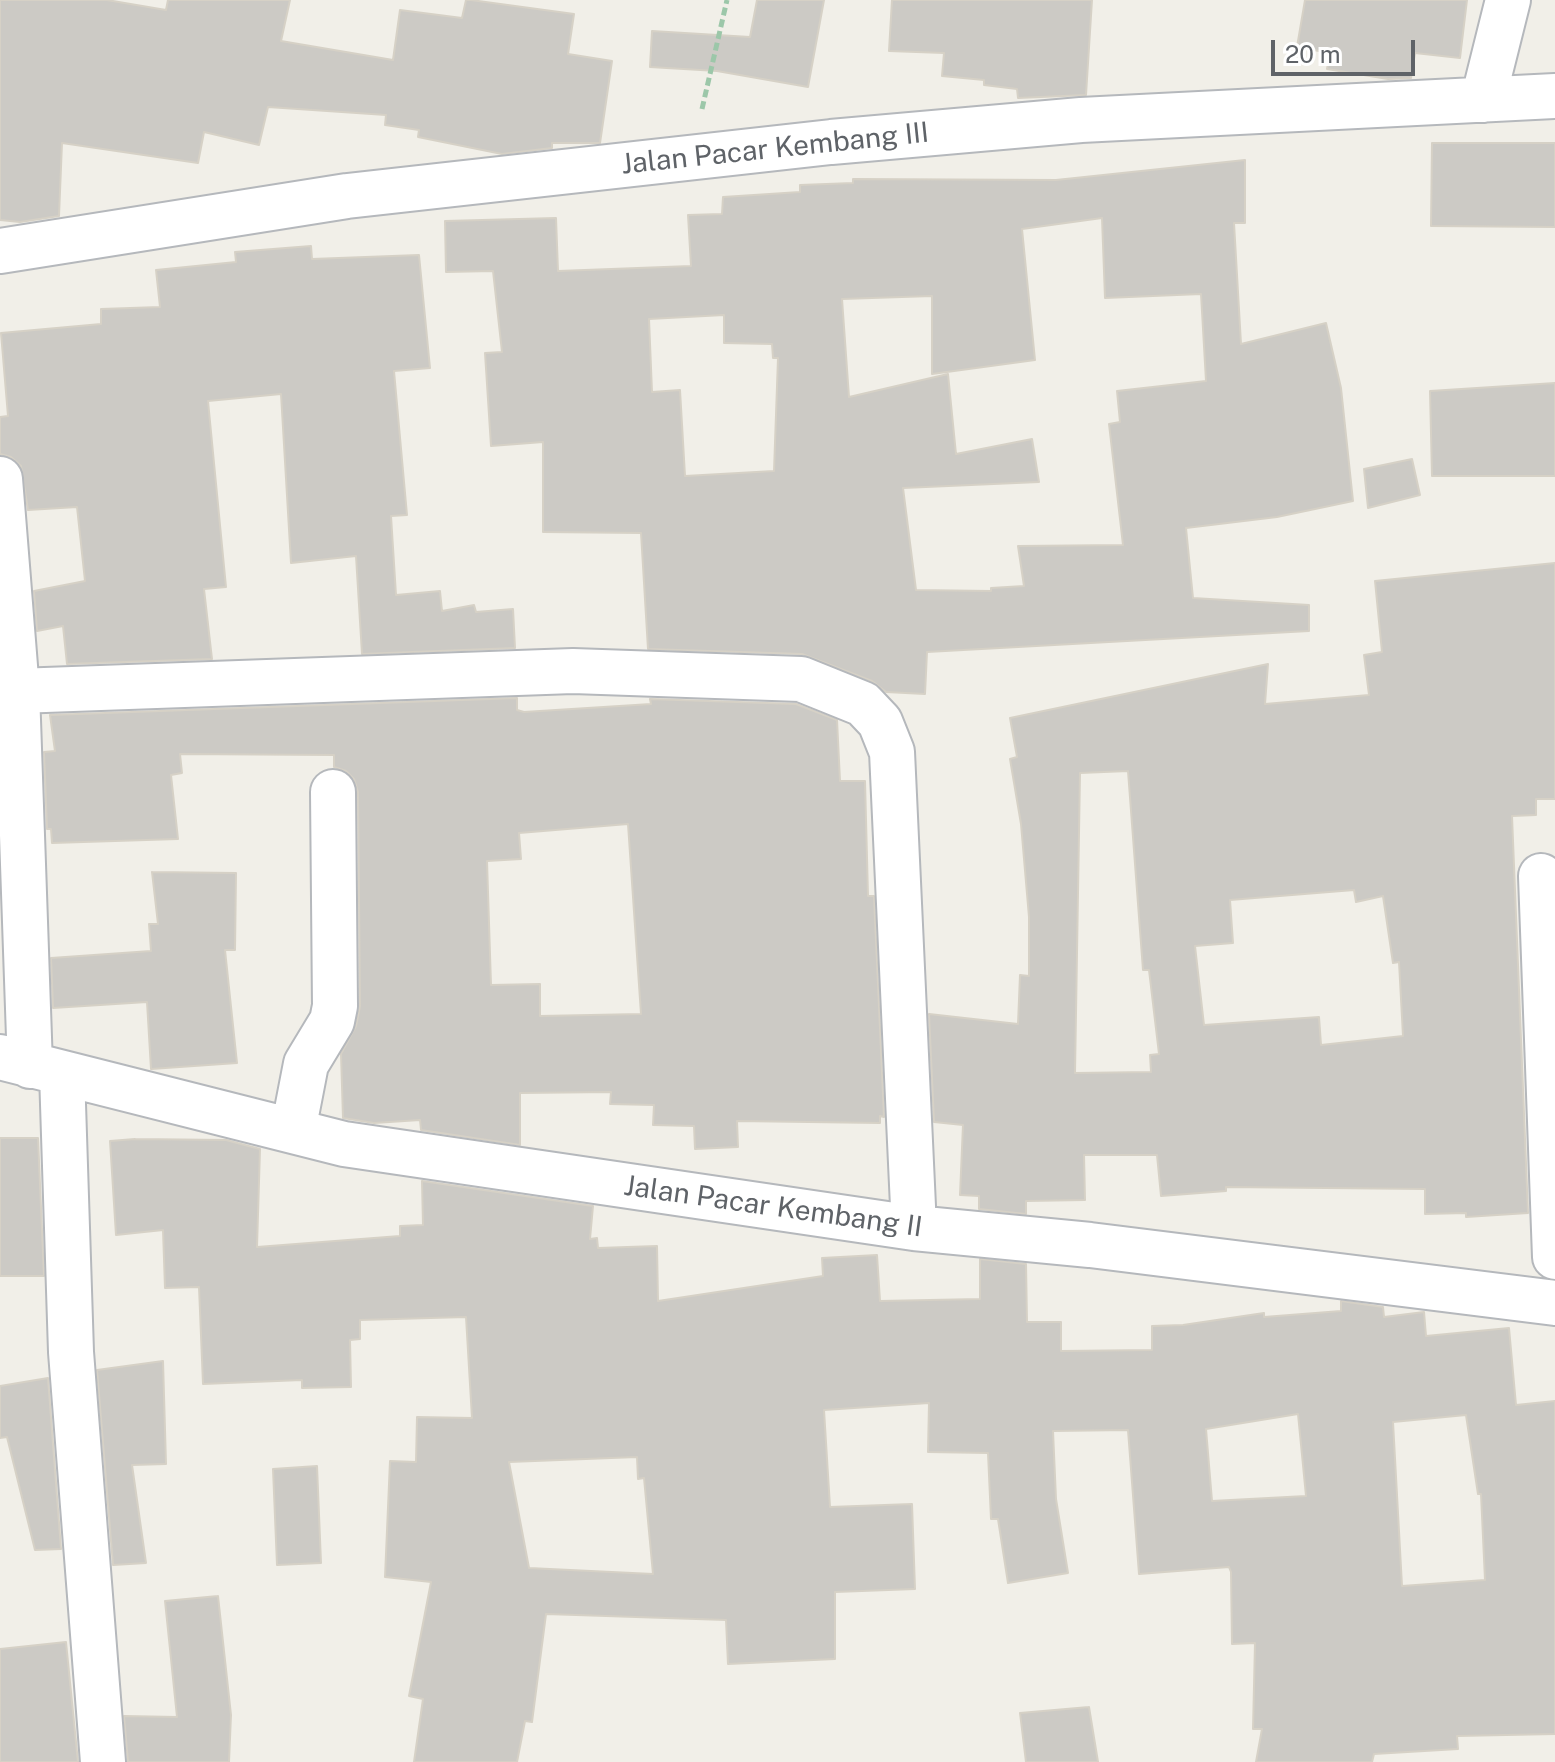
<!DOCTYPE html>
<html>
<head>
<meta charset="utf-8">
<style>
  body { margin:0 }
  #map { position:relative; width:1555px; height:1762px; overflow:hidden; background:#f1efe8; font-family:"Public Sans",sans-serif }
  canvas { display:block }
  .scale { position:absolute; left:1271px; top:40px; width:144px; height:36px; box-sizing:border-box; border:4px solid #5f6368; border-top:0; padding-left:10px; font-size:24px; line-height:28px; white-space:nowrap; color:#5f6368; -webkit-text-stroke:6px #fff; paint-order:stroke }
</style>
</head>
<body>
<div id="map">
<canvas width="1555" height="1762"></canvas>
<div class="scale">20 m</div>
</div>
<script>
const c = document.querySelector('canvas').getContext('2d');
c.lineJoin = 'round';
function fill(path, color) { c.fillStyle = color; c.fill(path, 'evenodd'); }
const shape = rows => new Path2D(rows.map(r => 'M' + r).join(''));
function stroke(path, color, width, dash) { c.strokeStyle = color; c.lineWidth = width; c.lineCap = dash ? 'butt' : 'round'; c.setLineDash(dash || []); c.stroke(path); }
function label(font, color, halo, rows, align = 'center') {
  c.font = font + ' "Public Sans",sans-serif'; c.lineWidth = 6; c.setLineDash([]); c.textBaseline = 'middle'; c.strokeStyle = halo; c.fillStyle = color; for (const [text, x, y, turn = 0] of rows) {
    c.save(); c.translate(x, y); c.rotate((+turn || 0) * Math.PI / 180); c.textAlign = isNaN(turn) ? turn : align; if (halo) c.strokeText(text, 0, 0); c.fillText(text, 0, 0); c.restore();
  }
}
const building = shape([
  [0,0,107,0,166,10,168,0,290,0,281,41,393,60,400,10,462,18,466,0,471,0,574,14,568,54,612,61,600,143,552,143,552,148,502,154,418,137,419,130,385,125,386,115,268,107,259,145,204,132,198,163,62,143,59,216,20,222,0,220,0,0],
  [757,0,824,0,808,87,717,71,650,67,652,31,750,37,757,0],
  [892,0,1092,0,1086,95,1018,98,1017,89,984,85,984,80,942,76,944,53,889,51,892,0],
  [1305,0,1467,0,1460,58,1415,53,1411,78,1388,79,1327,69,1330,53,1297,47,1305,0],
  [1432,143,1555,143,1555,227,1431,226,1432,143],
  [1245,160,1245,223,1234,223,1241,344,1326,323,1341,388,1353,501,1277,517,1186,528,1193,598,1309,605,1309,631,927,652,925,694,886,692,872,681,802,654,648,649,641,533,543,532,543,442,491,446,485,353,502,352,493,271,446,272,445,221,556,218,558,271,691,266,688,215,722,214,723,197,800,192,800,185,853,183,853,179,1056,180,1245,160],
  [1102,218,1105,298,1201,294,1206,381,1117,391,1120,422,1109,424,1123,545,1018,546,1024,586,991,588,991,591,916,590,903,488,1039,482,1032,439,956,454,948,374,849,397,842,299,932,296,932,374,1035,360,1022,229,1102,218],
  [724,315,724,343,772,344,773,358,778,358,774,471,685,476,680,390,652,392,649,319,724,315],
  [311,246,312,259,419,255,430,368,394,371,407,515,391,516,396,595,440,591,442,611,474,605,476,612,513,609,515,648,362,654,356,556,291,563,281,394,208,401,226,587,204,589,212,659,67,664,63,626,37,631,34,591,85,581,77,507,28,510,21,466,11,457,0,454,0,417,8,416,1,333,101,324,101,309,160,307,156,270,236,262,235,252,311,246],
  [1555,383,1555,476,1432,476,1430,391,1555,383],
  [1412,459,1420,495,1368,508,1364,469,1412,459],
  [1555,563,1555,799,1536,799,1536,815,1512,816,1528,1213,1466,1217,1466,1213,1425,1214,1425,1189,1226,1187,1226,1191,1161,1196,1157,1155,1084,1155,1085,1200,1026,1201,1026,1214,979,1209,979,1196,960,1195,963,1125,934,1122,929,1014,1018,1024,1020,975,1029,976,1029,917,1021,824,1010,759,1017,757,1010,718,1268,664,1265,704,1369,695,1364,655,1382,652,1375,581,1555,563],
  [1128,771,1143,970,1149,970,1159,1054,1150,1055,1151,1072,1075,1073,1080,773,1128,771],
  [1354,890,1356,902,1383,896,1393,963,1399,962,1403,1036,1321,1045,1319,1017,1204,1025,1195,946,1233,943,1230,900,1354,890],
  [517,698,517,710,524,712,651,704,650,699,796,704,837,720,840,781,865,781,868,896,874,896,884,1117,880,1116,880,1123,737,1121,738,1147,695,1149,694,1126,653,1125,654,1105,610,1104,611,1092,520,1093,520,1145,421,1130,420,1120,374,1123,343,1118,341,1054,356,1026,360,1006,358,792,354,779,346,771,334,767,334,755,180,754,182,773,171,775,178,839,52,843,51,829,47,829,44,752,55,751,50,715,517,698],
  [628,824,641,1014,540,1016,540,984,491,985,487,861,521,859,519,833,628,824],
  [152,872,236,873,235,950,225,950,237,1063,151,1069,147,1002,53,1008,51,958,151,951,149,924,158,924,152,872],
  [0,1138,38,1138,44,1276,0,1276,0,1138],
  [135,1139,226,1140,260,1149,257,1247,400,1236,400,1226,423,1225,422,1181,593,1206,590,1239,597,1238,598,1248,657,1246,658,1301,823,1276,822,1258,877,1255,880,1301,980,1299,980,1259,1026,1264,1027,1322,1061,1322,1061,1351,1152,1350,1152,1326,1183,1325,1264,1313,1264,1317,1341,1311,1341,1301,1383,1307,1384,1317,1424,1312,1426,1336,1509,1328,1516,1405,1555,1401,1555,1734,1457,1736,1458,1749,1374,1754,1372,1762,1256,1762,1262,1729,1253,1729,1255,1643,1232,1644,1231,1572,1229,1567,1139,1574,1128,1430,1053,1431,1056,1499,1068,1573,1008,1583,998,1519,991,1519,988,1453,928,1452,929,1403,824,1410,830,1507,912,1504,915,1589,835,1592,835,1659,728,1664,726,1620,546,1614,532,1722,525,1721,517,1762,414,1762,423,1699,409,1696,431,1582,385,1577,390,1461,416,1462,417,1417,472,1418,466,1317,360,1320,360,1339,350,1340,351,1387,302,1388,302,1380,203,1384,199,1287,165,1288,163,1230,116,1235,110,1141,135,1139],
  [1298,1414,1306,1496,1212,1501,1206,1429,1298,1414],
  [1466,1415,1478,1494,1481,1494,1485,1580,1402,1586,1393,1422,1466,1415],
  [637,1457,638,1479,644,1478,653,1574,529,1568,509,1462,637,1457],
  [163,1361,166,1464,132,1465,146,1563,113,1565,97,1370,163,1361],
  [48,1378,61,1549,35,1550,7,1437,0,1438,0,1386,48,1378],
  [317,1466,321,1563,277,1565,273,1469,317,1466],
  [218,1596,231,1715,229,1762,128,1762,124,1716,177,1717,165,1601,218,1596],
  [66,1642,78,1762,0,1762,0,1649,66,1642],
  [1089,1707,1098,1762,1026,1762,1020,1713,1089,1707]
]);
fill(building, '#cccac5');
stroke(building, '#d6d1c6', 2);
const minor = shape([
  [1483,100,1508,0],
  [0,251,347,196,831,142,1081,120,1555,96],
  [0,479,17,691,30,1066],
  [17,691,573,671,801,679,863,704,880,722,892,752,914,1228],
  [1541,876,1555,1257],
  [0,1057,344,1144,914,1228,1090,1245,1555,1303],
  [62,1073,71,1352,103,1762],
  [293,1131,306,1064,332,1021,335,1006,333,792]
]);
stroke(minor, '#b5b8bc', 48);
stroke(shape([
  [702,109,727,0]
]), '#9cc7a9', 5, [8, 4]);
stroke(minor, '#fff', 44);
label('28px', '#5f6368', '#fff', [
  ["Jalan Pacar Kembang III",775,149,-6],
  ["Jalan Pacar Kembang II",773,1207,8]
]);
</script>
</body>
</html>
